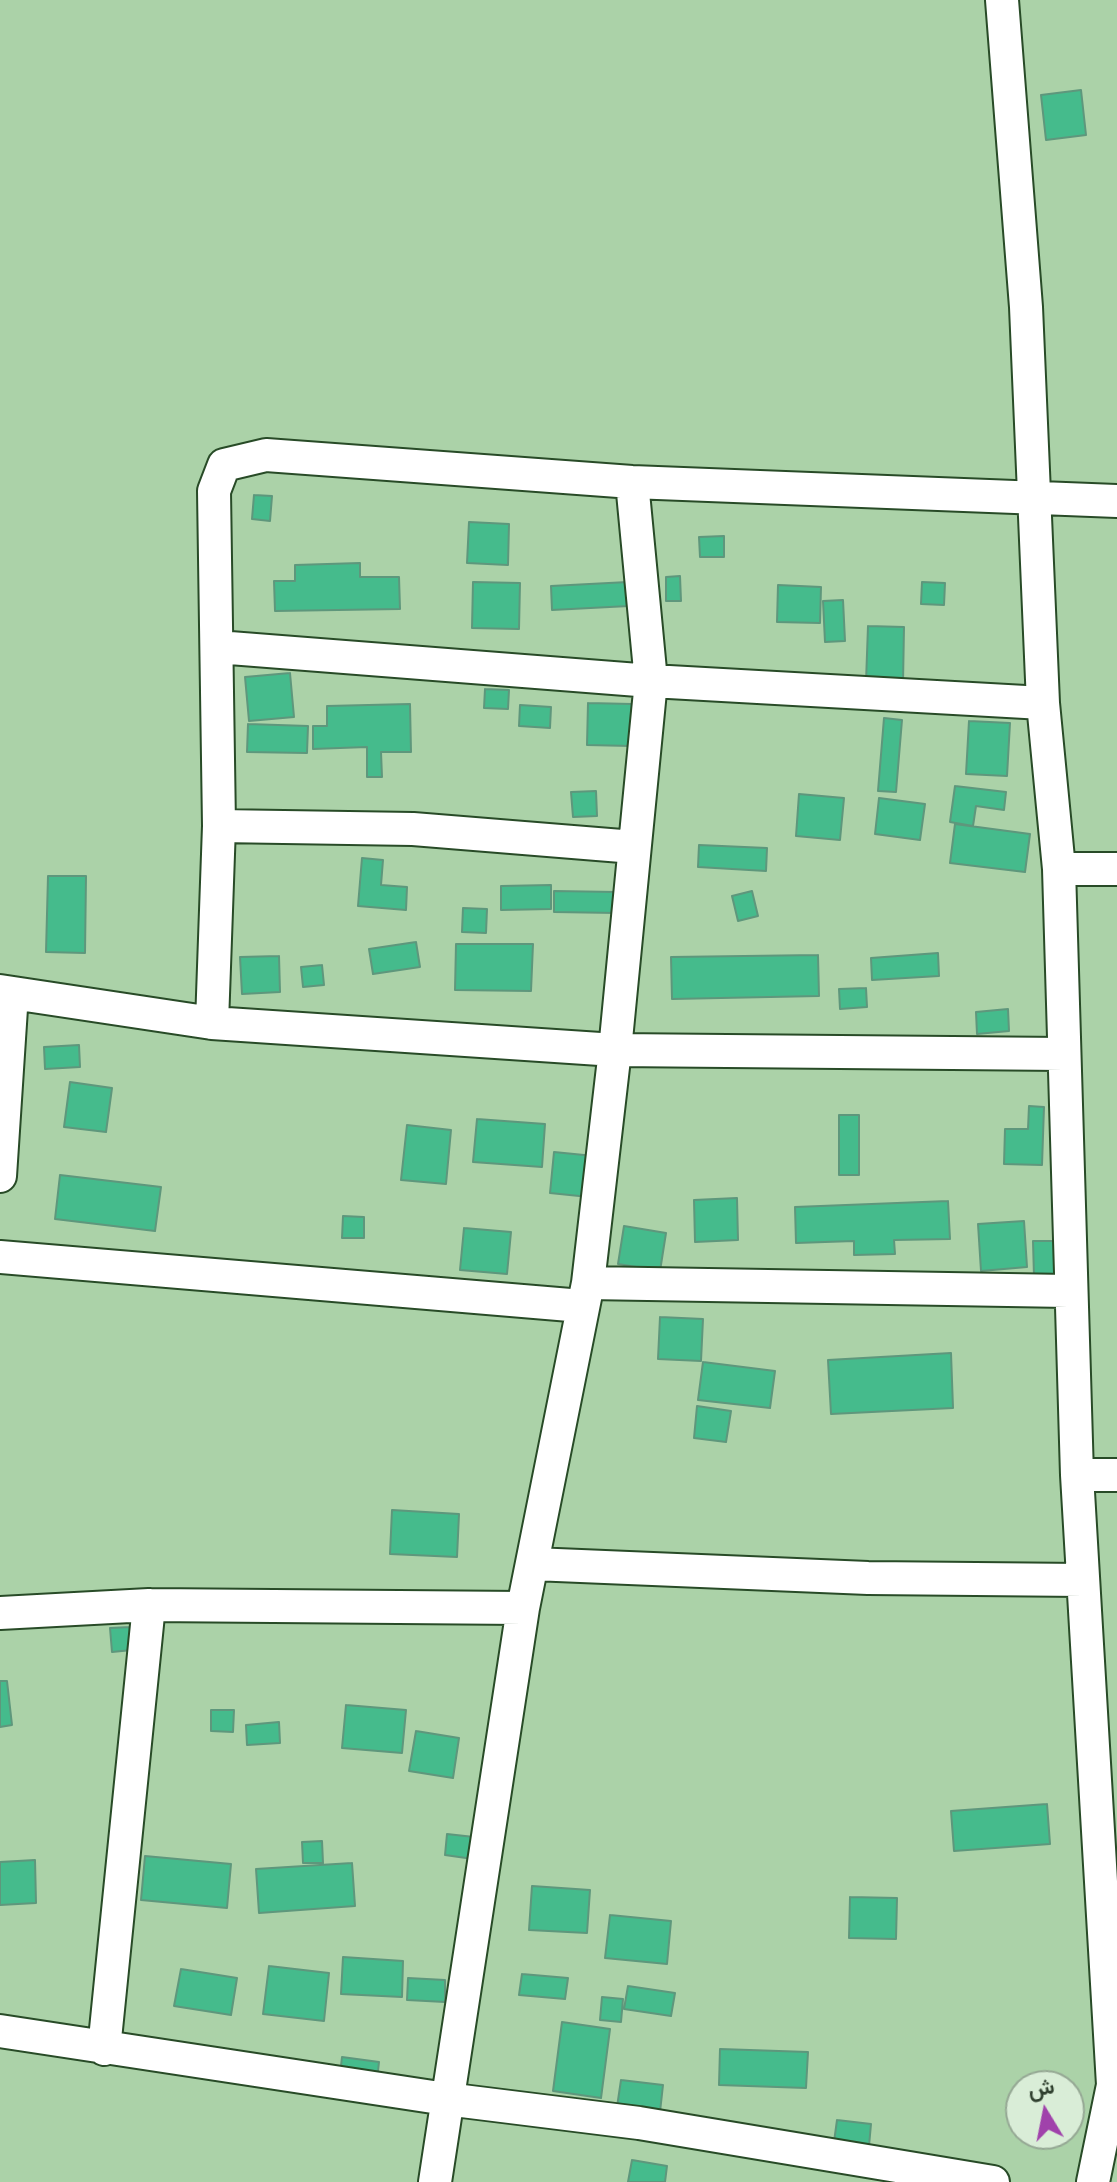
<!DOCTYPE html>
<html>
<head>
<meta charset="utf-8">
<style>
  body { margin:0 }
  #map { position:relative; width:1117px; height:2182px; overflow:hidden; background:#abd2a8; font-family:"Nunito Sans",Vazirmatn,sans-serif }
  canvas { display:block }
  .north { position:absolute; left:1005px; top:2070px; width:80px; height:80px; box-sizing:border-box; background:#d9edd7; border:2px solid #95a894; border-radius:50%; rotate:350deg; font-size:22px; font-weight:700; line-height:32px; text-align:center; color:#30402f }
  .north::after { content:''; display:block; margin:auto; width:28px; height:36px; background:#a042ab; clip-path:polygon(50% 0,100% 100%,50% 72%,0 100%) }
</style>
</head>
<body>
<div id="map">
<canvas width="1117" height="2182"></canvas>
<div class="north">ش</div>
</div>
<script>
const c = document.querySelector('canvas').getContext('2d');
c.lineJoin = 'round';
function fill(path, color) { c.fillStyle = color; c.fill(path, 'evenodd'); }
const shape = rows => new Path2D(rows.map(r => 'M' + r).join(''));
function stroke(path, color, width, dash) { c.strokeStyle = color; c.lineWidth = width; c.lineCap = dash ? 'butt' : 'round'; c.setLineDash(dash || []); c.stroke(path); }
const building = shape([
  [1081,90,1086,135,1046,140,1041,95,1081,90],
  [254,495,272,496,270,521,252,519,254,495],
  [469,522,509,524,508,565,467,563,469,522],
  [724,536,724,557,700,557,699,537,724,536],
  [360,563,360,577,399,577,400,609,275,611,274,581,295,581,295,565,360,563],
  [680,576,681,601,666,601,666,577,680,576],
  [473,582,520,583,519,629,472,628,473,582],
  [628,582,629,606,552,610,551,586,628,582],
  [922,582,945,583,944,605,921,604,922,582],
  [778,585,821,587,820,623,777,622,778,585],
  [843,600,845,641,825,642,823,601,843,600],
  [868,626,904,627,903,683,866,682,868,626],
  [290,673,294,717,249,721,245,677,290,673],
  [485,689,509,690,508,709,484,708,485,689],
  [588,703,632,704,631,746,587,745,588,703],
  [410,704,411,752,381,752,382,777,367,777,367,747,313,749,313,726,327,726,327,706,410,704],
  [520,705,551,707,550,728,519,726,520,705],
  [884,718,902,720,896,792,878,791,884,718],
  [969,721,1010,723,1007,776,966,774,969,721],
  [248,724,308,726,307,753,247,752,248,724],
  [955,786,1006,792,1004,810,976,806,973,826,950,822,955,786],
  [596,791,597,816,573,817,571,792,596,791],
  [799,794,844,798,840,840,796,836,799,794],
  [879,798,925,804,920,840,875,834,879,798],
  [955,824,1030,834,1025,872,950,863,955,824],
  [699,845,767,848,766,871,698,867,699,845],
  [362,858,383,860,381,885,407,887,406,910,358,906,362,858],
  [48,876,86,876,85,953,46,952,48,876],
  [551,885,551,909,501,910,501,886,551,885],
  [554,891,617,892,617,913,554,912,554,891],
  [752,891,758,916,738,921,732,896,752,891],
  [463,908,487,909,486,933,462,932,463,908],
  [416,942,420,967,373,974,369,949,416,942],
  [456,944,533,944,531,991,455,990,456,944],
  [938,953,939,976,872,980,871,958,938,953],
  [818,955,819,996,672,999,671,957,818,955],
  [279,956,280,992,242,994,240,957,279,956],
  [322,965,324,985,303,987,301,967,322,965],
  [866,988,867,1007,840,1009,839,989,866,988],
  [1008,1009,1009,1031,977,1034,976,1012,1008,1009],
  [79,1045,80,1067,45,1069,44,1047,79,1045],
  [70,1082,112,1088,106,1132,64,1127,70,1082],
  [1029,1106,1044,1107,1042,1165,1004,1164,1005,1129,1028,1129,1029,1106],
  [839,1115,859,1115,859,1175,839,1175,839,1115],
  [477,1119,545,1124,542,1167,473,1162,477,1119],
  [407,1125,451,1130,446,1184,401,1180,407,1125],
  [554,1152,594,1156,589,1197,550,1193,554,1152],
  [60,1175,161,1187,155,1231,55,1219,60,1175],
  [737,1198,738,1240,695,1242,694,1200,737,1198],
  [948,1201,950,1239,894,1240,895,1254,854,1255,854,1241,796,1243,795,1207,948,1201],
  [343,1216,364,1217,364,1238,342,1238,343,1216],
  [1024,1221,1027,1267,981,1271,978,1224,1024,1221],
  [624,1226,666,1233,660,1271,618,1264,624,1226],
  [464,1228,511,1232,507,1274,460,1270,464,1228],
  [1033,1241,1061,1241,1062,1276,1034,1277,1033,1241],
  [660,1317,703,1319,701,1361,658,1359,660,1317],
  [951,1353,953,1408,831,1414,828,1360,951,1353],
  [703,1362,775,1371,770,1408,698,1400,703,1362],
  [697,1406,731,1411,726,1442,694,1438,697,1406],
  [392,1510,459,1514,457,1557,390,1554,392,1510],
  [130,1627,132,1650,112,1652,110,1628,130,1627],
  [0,1681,7,1681,12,1725,0,1727,0,1681],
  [346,1705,406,1710,402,1753,342,1748,346,1705],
  [211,1710,234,1710,233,1732,211,1731,211,1710],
  [279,1722,280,1743,247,1745,246,1725,279,1722],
  [416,1731,459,1738,453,1778,409,1771,416,1731],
  [1047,1804,1050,1844,954,1851,951,1811,1047,1804],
  [447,1834,483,1838,480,1860,445,1855,447,1834],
  [322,1841,323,1863,303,1863,302,1842,322,1841],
  [145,1856,231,1864,227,1908,141,1900,145,1856],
  [35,1860,36,1903,0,1905,0,1862,35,1860],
  [352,1863,355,1906,259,1913,256,1869,352,1863],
  [532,1886,590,1890,587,1933,529,1930,532,1886],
  [850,1897,897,1898,896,1939,849,1938,850,1897],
  [610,1915,671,1921,667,1964,605,1958,610,1915],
  [343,1957,403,1961,402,1997,341,1994,343,1957],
  [269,1966,329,1973,324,2021,263,2014,269,1966],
  [181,1969,237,1978,231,2015,174,2006,181,1969],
  [522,1974,568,1978,565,1999,519,1995,522,1974],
  [408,1978,445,1980,445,2002,407,2000,408,1978],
  [628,1986,675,1993,671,2016,624,2009,628,1986],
  [602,1997,623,1999,621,2022,600,2020,602,1997],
  [562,2022,610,2029,601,2098,553,2091,562,2022],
  [720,2049,808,2052,806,2088,719,2085,720,2049],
  [342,2057,379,2062,377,2080,340,2075,342,2057],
  [621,2080,663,2085,660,2112,617,2107,621,2080],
  [837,2120,871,2124,869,2146,834,2142,837,2120],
  [632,2160,667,2166,665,2182,628,2182,632,2160]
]);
fill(building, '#45bb8c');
stroke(building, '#5e977c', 2);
const street = shape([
  [1002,0,1026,307,1043,703,1059,869],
  [217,647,651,681,1043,703],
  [219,826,413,829,634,847],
  [0,991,212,1023,615,1050,1064,1054],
  [212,1023,219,826,214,491,224,465,266,455,632,482,1117,501],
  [0,1176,12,993],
  [0,1257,582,1306],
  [588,1283,1068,1291],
  [1077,1475,1117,1475],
  [533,1564,868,1578,1083,1580],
  [0,1613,149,1605,523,1608],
  [0,2031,446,2099,639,2123,993,2182],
  [104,2049,149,1605],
  [435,2182,523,1608,588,1283,615,1050,651,681,632,482],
  [1093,2182,1113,2085,1077,1475,1059,869,1117,869]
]);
stroke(street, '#284b27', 36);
stroke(street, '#fff', 32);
</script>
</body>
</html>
